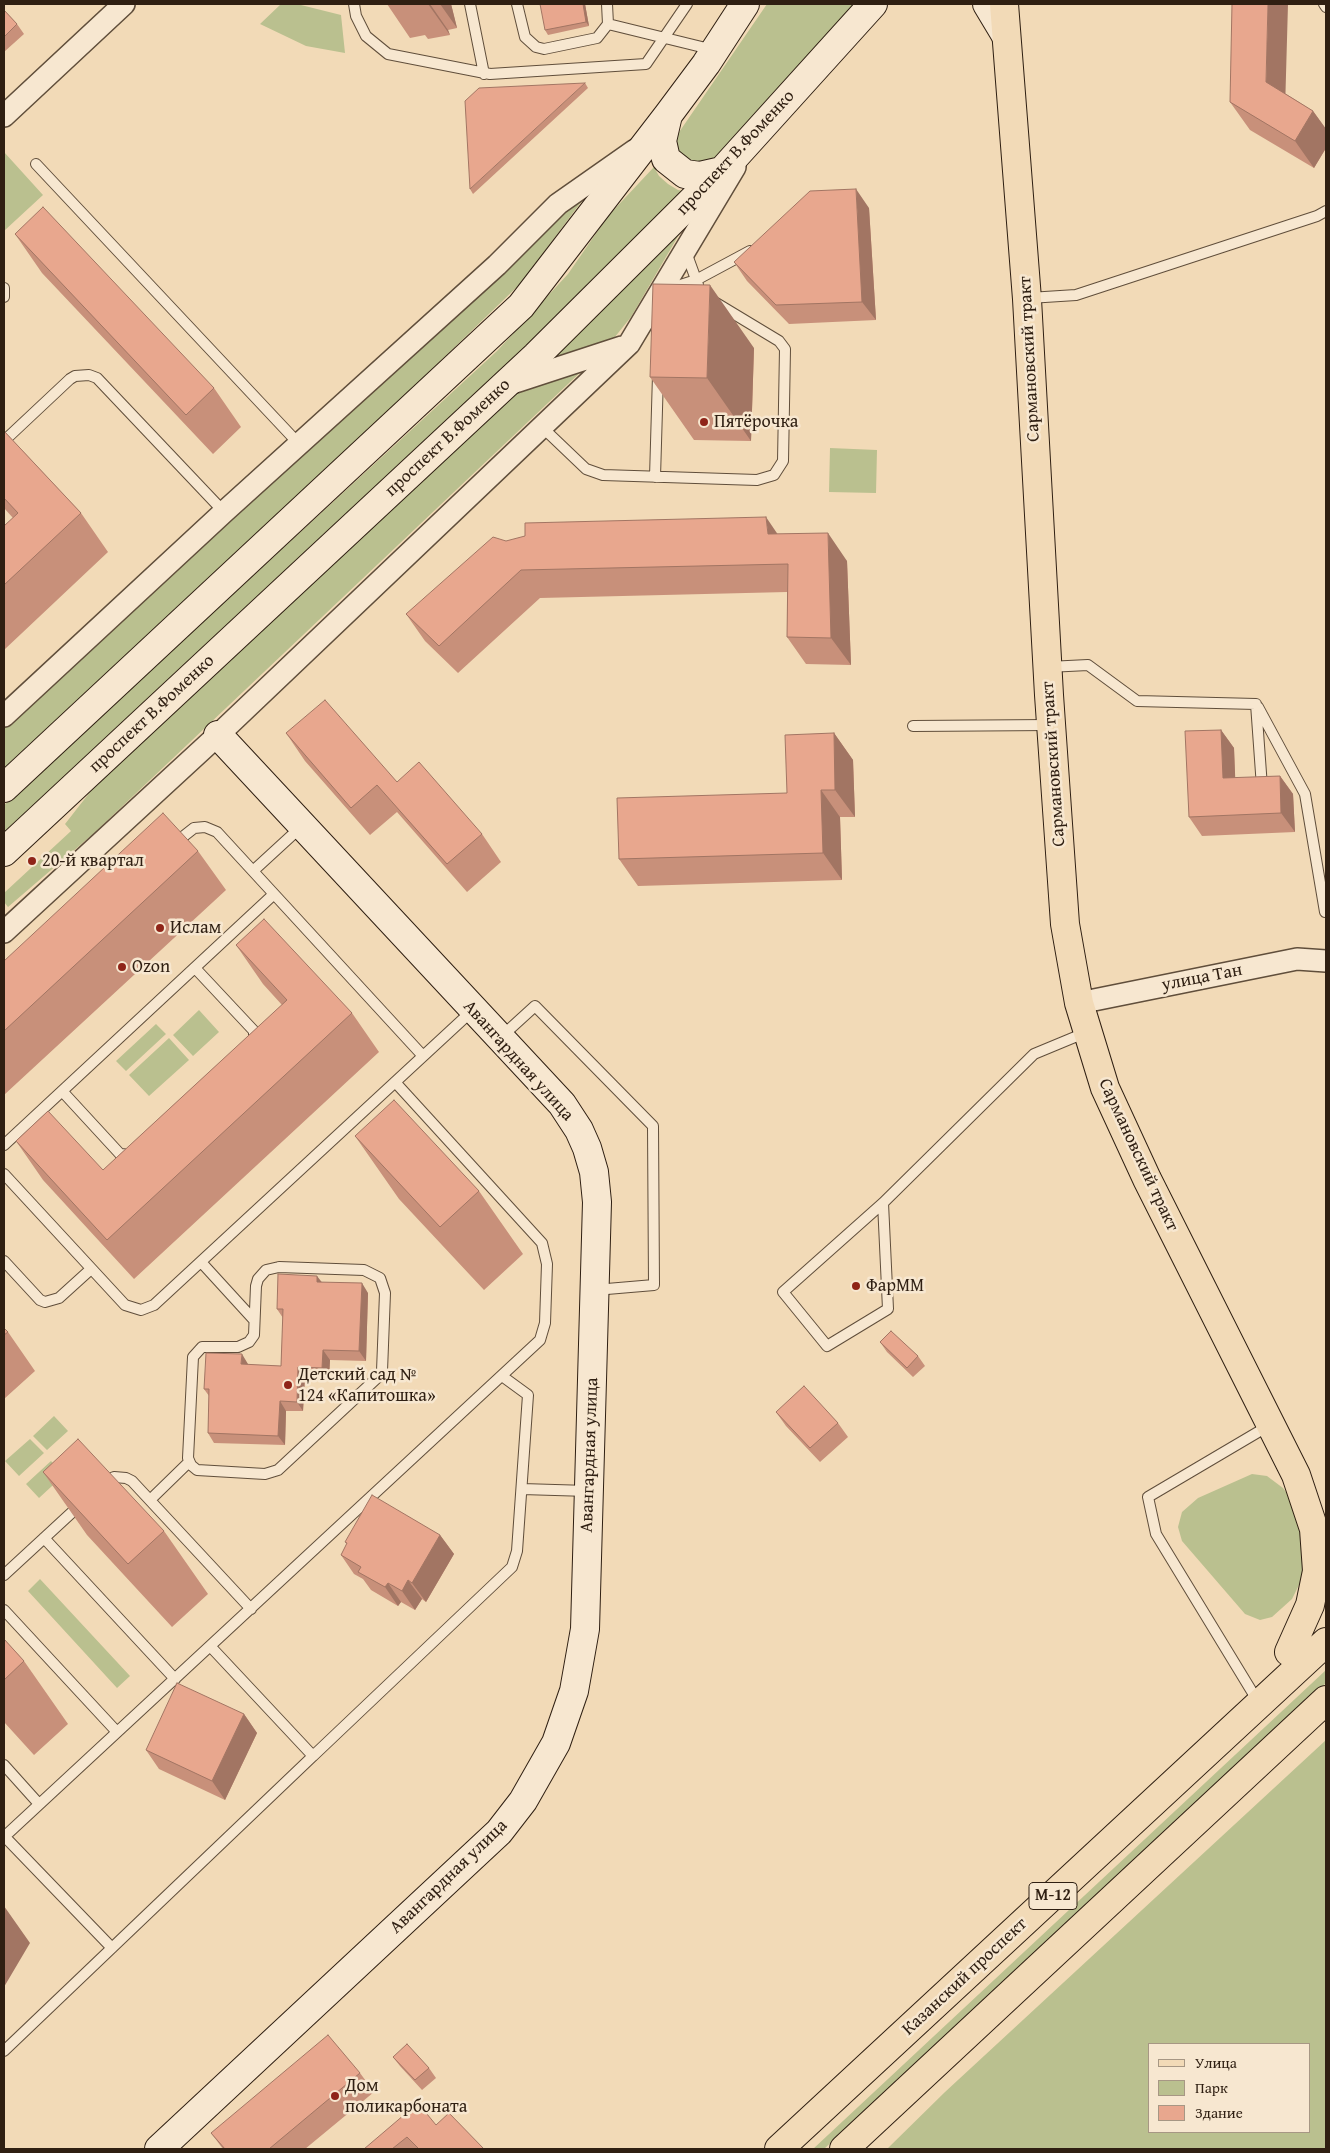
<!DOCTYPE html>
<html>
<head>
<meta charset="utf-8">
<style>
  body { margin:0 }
  #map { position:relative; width:1330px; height:2153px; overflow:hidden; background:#f2dab7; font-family:"Gentium Book Plus",serif }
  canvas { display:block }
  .frame { position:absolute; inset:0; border:5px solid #2f1f12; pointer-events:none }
  .legend { position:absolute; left:1148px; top:2043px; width:162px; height:90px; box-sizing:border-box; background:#f7e7d0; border:1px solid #a79784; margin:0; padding:6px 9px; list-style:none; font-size:15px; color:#2f1f12 }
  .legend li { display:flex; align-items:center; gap:10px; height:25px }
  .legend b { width:25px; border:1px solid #a79784 }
</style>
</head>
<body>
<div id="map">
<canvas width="1330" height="2153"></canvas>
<div class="frame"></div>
<ul class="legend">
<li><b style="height:6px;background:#f2dab7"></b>Улица</li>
<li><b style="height:14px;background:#bac08f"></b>Парк</li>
<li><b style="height:14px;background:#e8a78e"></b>Здание</li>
</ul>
</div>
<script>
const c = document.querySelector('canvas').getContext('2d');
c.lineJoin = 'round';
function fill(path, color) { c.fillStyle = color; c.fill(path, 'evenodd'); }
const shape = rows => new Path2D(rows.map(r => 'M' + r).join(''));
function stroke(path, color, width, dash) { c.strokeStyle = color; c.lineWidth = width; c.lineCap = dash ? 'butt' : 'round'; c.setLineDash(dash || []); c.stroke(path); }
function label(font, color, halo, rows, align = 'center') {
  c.font = font + ' "Gentium Book Plus",serif'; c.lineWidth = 5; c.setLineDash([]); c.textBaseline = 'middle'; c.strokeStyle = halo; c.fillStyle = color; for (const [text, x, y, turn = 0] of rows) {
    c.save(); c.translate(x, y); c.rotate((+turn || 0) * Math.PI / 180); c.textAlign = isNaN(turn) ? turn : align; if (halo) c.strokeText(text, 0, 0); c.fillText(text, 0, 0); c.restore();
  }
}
fill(shape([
  [281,4,297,4,341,15,345,53,306,46,260,24],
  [767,4,858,4,711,168,683,166,673,141],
  [4,152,43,195,4,231],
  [654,167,659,176,668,184,678,190,690,192,548,337,4,837,4,805,497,351,568,274,608,216],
  [593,186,521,283,367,432,4,774,4,726,437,324],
  [684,226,631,317,606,348,93,834,8,907,4,902,4,893,71,831,65,824,101,778],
  [830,448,877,450,876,493,829,492],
  [199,1010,219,1032,193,1056,173,1035],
  [156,1024,166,1034,126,1071,116,1061],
  [169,1038,189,1060,149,1096,129,1075],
  [54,1416,68,1431,47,1450,33,1436],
  [30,1439,44,1453,19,1476,5,1461],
  [51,1461,64,1475,39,1498,26,1484],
  [1252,1474,1267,1476,1283,1488,1292,1500,1303,1533,1304,1561,1300,1583,1292,1599,1272,1617,1260,1620,1245,1614,1182,1541,1178,1527,1182,1512,1198,1498],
  [40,1579,130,1676,117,1688,28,1591],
  [1326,1670,1326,1683,824,2149,813,2149],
  [1326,1740,1326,2149,887,2149,945,2092],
  [1149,2044,1309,2044,1309,2132,1149,2132]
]), '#bac08f');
const lane = shape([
  [354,4,356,16,366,36,388,54,490,74,646,64,687,4],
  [470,4,484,74],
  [517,4,525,37,536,47,544,49,597,38,608,24,607,4],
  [1324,4,1326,7],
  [608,24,714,50],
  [36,164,299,444],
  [686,252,698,285],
  [4,288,4,297],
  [668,289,696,280,750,251],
  [1029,298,1076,295,1317,216,1326,211],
  [542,427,586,469,603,475,757,480,774,475,783,461,785,349,779,341,716,303],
  [4,441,70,379,75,376,89,375,97,378,224,512],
  [655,477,658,375],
  [1048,667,1088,665,1137,701,1256,704,1262,787],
  [1258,707,1305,794,1325,912],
  [913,726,1049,725],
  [253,871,302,826],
  [274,894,423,1056],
  [195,968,254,1031,254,1044],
  [501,1037,535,1006,653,1126,654,1285,595,1290],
  [62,1091,120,1154,133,1155],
  [4,1145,274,894,217,832,205,827,194,828,175,843],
  [4,1174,125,1305,141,1310,154,1305,473,1010],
  [883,1203,888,1309,827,1346,783,1292,883,1203,1034,1054,1087,1032],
  [4,1261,40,1300,45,1302,59,1298,91,1269],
  [201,1262,254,1320],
  [279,1267,364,1270,380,1278,385,1293,382,1371,377,1378,278,1470,265,1474,197,1470,191,1465,188,1458,193,1357,202,1347,238,1347,249,1342,254,1335,256,1286,258,1279,266,1270,279,1267],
  [102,1483,114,1477,126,1478,132,1481,251,1609],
  [522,1489,588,1491],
  [150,1500,189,1462],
  [44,1538,175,1679],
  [4,1575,81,1504],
  [4,1610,117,1732],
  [210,1646,313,1756,512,1567,517,1551,528,1395,502,1376],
  [1254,1695,1156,1534,1148,1497,1270,1425],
  [4,1765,39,1804],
  [4,1836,112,1948],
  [4,1837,540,1340,545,1323,547,1264,542,1243,395,1082],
  [4,2051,313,1756]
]);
const street = shape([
  [4,116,124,4],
  [509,384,622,347],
  [4,716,224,512,497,265,558,204,635,150],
  [4,932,218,735,629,344,735,167],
  [1079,1003,1297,959,1326,961]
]);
const secondary = shape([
  [987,4,1005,34],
  [668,115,662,141,666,159,685,174,700,176,722,171],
  [4,788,521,306,668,115,706,64,745,4],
  [4,852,536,356,722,171,873,4],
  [159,2149,499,1832,523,1801,556,1743,574,1691,585,1629,597,1202,594,1172,587,1148,579,1130,562,1104,218,735]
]);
const primary = shape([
  [1004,4,1027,299,1049,695,1065,924,1079,1003,1105,1088,1147,1179,1296,1475,1314,1529,1317,1571,1310,1605,1289,1652],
  [779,2149,1326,1642],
  [844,2149,1326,1700]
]);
stroke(lane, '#604e3b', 12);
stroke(street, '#604e3b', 24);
stroke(secondary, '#2f1f12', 30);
stroke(primary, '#2f1f12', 30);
stroke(lane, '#f7e7d0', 10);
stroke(street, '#f7e7d0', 21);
stroke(secondary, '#f7e7d0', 28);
stroke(primary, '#f2dab7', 28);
fill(shape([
  [387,4,451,4,457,28,448,30,450,35,428,39,425,35,410,38],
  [585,4,589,26,548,35,545,30],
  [4,10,17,24,24,34,4,52],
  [585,83,588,88,473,194,470,189],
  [1286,94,1313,111,1326,129,1326,148,1314,168,1250,130,1230,102],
  [869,208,876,320,789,324,747,281,734,262],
  [15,234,214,388,241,427,213,454,42,273],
  [754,348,751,441,694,440,650,377],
  [4,431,81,513,108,552,4,650,4,526,13,518,4,508],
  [778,534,847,561,851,665,806,664,787,637,787,592,540,598,458,673,425,641,406,614,506,541],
  [1221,730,1234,748,1235,778,1280,776,1293,794,1295,832,1202,836,1189,817],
  [286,733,397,782,482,834,501,862,467,892,397,812,370,835,305,761],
  [834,733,853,760,855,817,840,817,842,880,638,886,619,859,787,793],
  [198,851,226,890,4,1095,4,961],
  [236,945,352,1013,379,1052,134,1279,43,1180,16,1141,103,1170,282,1005,263,984],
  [355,1136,479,1191,523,1254,484,1290,399,1199],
  [321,1282,368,1293,366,1361,330,1360,329,1377,305,1376,303,1411,286,1411,285,1445,214,1443,208,1433,209,1396,204,1389,248,1364,248,1365,281,1366,283,1318,277,1309],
  [4,1328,8,1332,35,1371,4,1399],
  [880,1342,918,1356,925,1366,913,1377,887,1352],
  [776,1412,838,1423,848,1437,820,1462,786,1426],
  [43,1472,164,1531,208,1594,172,1627,87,1535],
  [440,1535,454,1554,426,1602,422,1599,415,1610,401,1602,398,1606,371,1590,363,1579,354,1574,341,1555,347,1544,345,1542],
  [4,1639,24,1661,68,1724,34,1755,4,1722],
  [244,1714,257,1733,225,1800,159,1769,146,1750],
  [393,2057,429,2068,436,2078,422,2090,400,2066],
  [360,2073,374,2092,305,2149,223,2149,211,2133],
  [436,2125,484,2149,364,2149]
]), '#c8907a');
fill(shape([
  [428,4,430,4,448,30,450,35],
  [440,4,451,4,457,28],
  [583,4,585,4,589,26,586,22],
  [1268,4,1288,4,1285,110,1266,82],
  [1313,111,1326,129,1326,148,1314,168,1295,141],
  [856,189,869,208,876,320,862,302],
  [710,285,754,348,751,441,707,378],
  [766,517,785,545,768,534],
  [828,533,847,561,851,665,831,638],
  [1221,730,1234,748,1236,797,1223,778],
  [834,733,853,760,855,817,835,790],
  [1280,776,1293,794,1295,832,1281,813],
  [821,790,840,817,842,880,823,853],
  [317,1276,324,1285,317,1282],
  [362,1283,368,1293,366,1361,359,1351],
  [323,1350,330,1360,329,1377,322,1368],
  [242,1354,248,1364,248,1374,241,1364],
  [298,1367,305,1376,303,1411,297,1402],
  [280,1401,286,1411,285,1445,278,1436],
  [440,1535,454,1554,426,1602,412,1583],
  [408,1580,422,1599,415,1610,402,1591],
  [388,1583,401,1602,398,1606,385,1587],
  [244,1714,257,1733,225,1800,212,1781],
  [4,1906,30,1943,4,1987]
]), '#a27563');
const building = shape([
  [540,4,583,4,586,22,545,30,540,4],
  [1232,4,1268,4,1266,82,1313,111,1295,141,1230,102,1232,4],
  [4,10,17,24,4,37,4,10],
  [585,83,470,189,465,101,479,88,585,83],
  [856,189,862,302,776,305,734,262,810,191,856,189],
  [43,207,214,388,186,415,15,234,43,207],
  [653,284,710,285,707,378,650,377,653,284],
  [4,431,81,513,4,585,4,526,18,513,4,498,4,431],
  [766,517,768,534,828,533,831,638,787,637,788,564,521,570,439,646,406,614,493,537,506,541,525,536,525,523,766,517],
  [325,700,397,782,419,762,482,834,447,864,377,785,351,808,286,733,325,700],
  [1221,730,1223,778,1280,776,1281,813,1189,817,1185,731,1221,730],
  [834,733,835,790,821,790,823,853,619,859,617,798,787,793,785,735,834,733],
  [163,813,198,851,4,1031,4,961,163,813],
  [264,919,352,1013,107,1240,16,1141,48,1111,103,1170,287,1000,236,945,264,919],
  [394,1100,479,1191,440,1227,355,1136,394,1100],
  [278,1274,317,1276,317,1282,362,1283,359,1351,323,1350,322,1368,298,1367,297,1402,280,1401,278,1436,208,1433,209,1389,204,1389,206,1353,242,1354,241,1364,281,1366,283,1309,277,1309,278,1274],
  [4,1328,8,1332,4,1335,4,1328],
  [891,1331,918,1356,907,1368,880,1342,891,1331],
  [804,1386,838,1423,810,1448,776,1412,804,1386],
  [78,1439,164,1531,128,1564,43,1472,78,1439],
  [372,1495,440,1535,412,1583,408,1580,402,1591,388,1583,385,1587,358,1572,361,1567,341,1555,347,1543,345,1542,372,1495],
  [4,1639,24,1661,4,1680,4,1639],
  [177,1683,244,1714,212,1781,146,1750,177,1683],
  [328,2035,360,2073,269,2149,225,2149,211,2133,328,2035],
  [407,2044,429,2068,415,2080,393,2057,407,2044],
  [418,2103,436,2125,449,2113,484,2149,419,2149,407,2137,392,2149,364,2149,418,2103]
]);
fill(building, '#e8a78e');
stroke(building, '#a27563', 1);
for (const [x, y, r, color] of [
  [704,422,5,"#8f2418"],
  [32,861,5,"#8f2418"],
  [160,928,5,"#8f2418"],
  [122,967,5,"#8f2418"],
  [856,1286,5,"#8f2418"],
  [288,1385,5,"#8f2418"],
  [335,2096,5,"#8f2418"]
]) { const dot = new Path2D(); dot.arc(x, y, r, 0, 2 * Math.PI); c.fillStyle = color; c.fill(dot); stroke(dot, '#f7e7d0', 2); }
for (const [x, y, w] of [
  [1053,1896,48]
]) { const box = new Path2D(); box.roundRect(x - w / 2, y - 13.5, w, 27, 4); c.fillStyle = '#f7e7d0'; c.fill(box); stroke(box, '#2f1f12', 1); }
label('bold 16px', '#2f1f12', null, [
  ["М-12",1053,1896]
]);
label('18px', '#2f1f12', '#f7e7d0', [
  ["проспект В.Фоменко",736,153,-47],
  ["Сармановский тракт",1030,359,-93],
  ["проспект В.Фоменко",448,438,-43],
  ["проспект В.Фоменко",152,714,-43],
  ["Сармановский тракт",1054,764,-94],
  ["улица Тан",1202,978,-11],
  ["Авангардная улица",518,1061,48],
  ["Сармановский тракт",1138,1155,65],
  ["Авангардная улица",590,1455,-88],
  ["Авангардная улица",449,1877,-44],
  ["Казанский проспект",965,1977,-43]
]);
label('18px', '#2f1f12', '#f7e7d0', [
  ["Пятёрочка",714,422],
  ["20-й квартал",42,861],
  ["Ислам",170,928],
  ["Ozon",132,967],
  ["ФарММ",866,1286],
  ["Детский сад №",298,1375],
  ["124 «Капитошка»",298,1396],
  ["Дом",345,2086],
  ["поликарбоната",345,2107]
], 'left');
</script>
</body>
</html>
